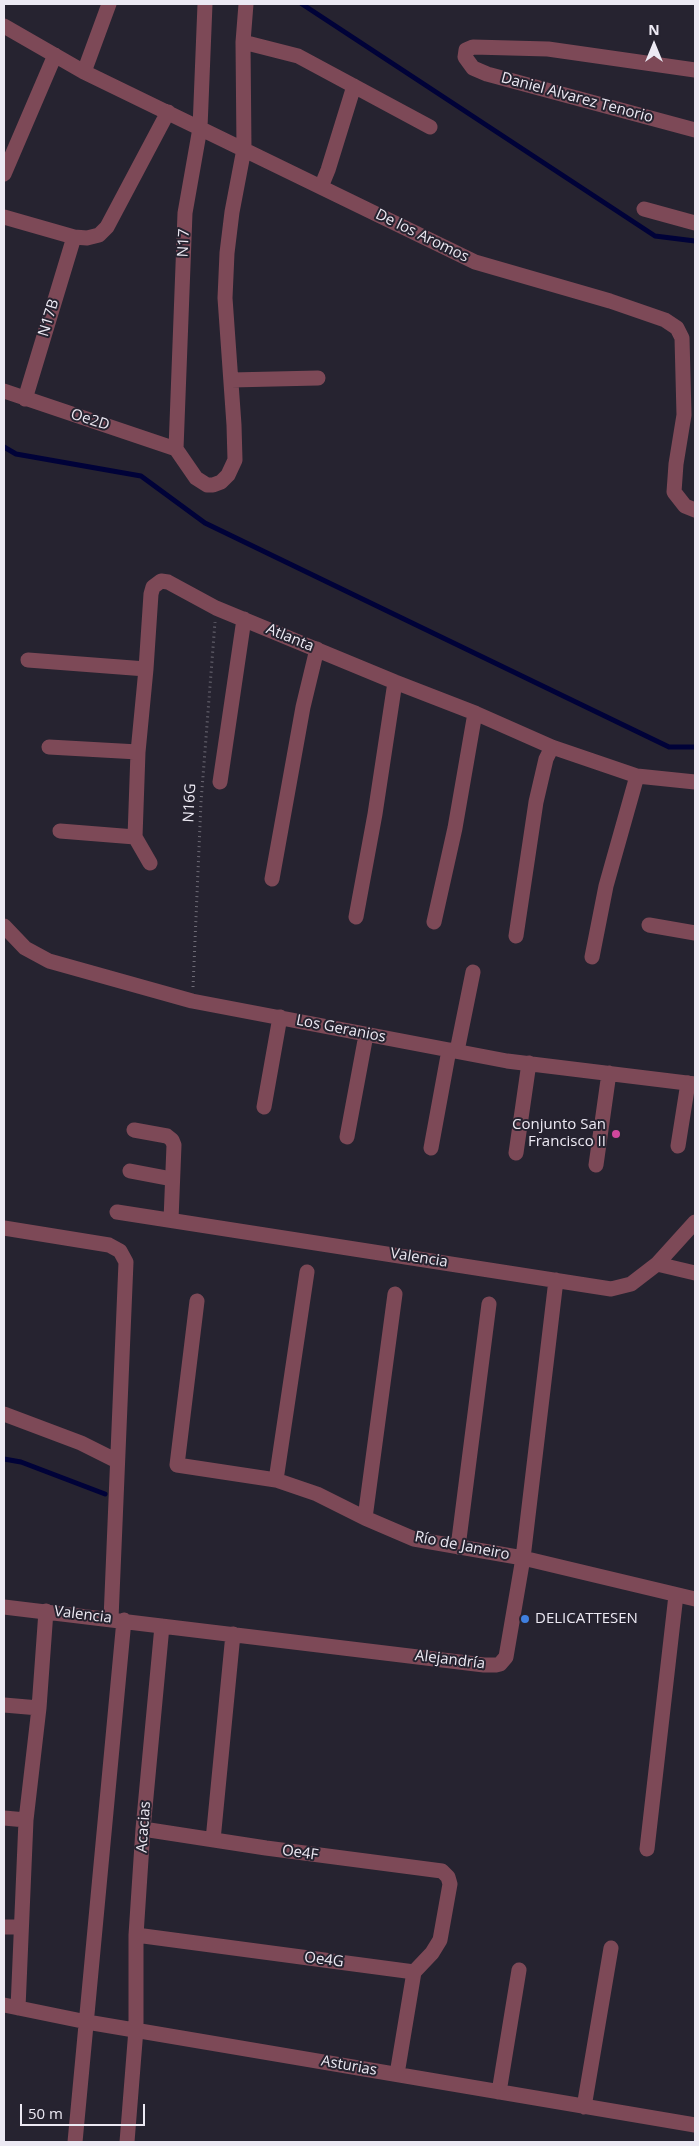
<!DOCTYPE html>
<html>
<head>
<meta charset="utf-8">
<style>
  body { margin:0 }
  #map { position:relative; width:699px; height:2146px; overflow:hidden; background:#262330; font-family:"Open Sans",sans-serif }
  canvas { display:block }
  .frame { position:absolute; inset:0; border:5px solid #ece9f3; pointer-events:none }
  .north { position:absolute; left:629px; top:20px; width:50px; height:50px; -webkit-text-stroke:4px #262330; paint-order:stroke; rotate:0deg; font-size:14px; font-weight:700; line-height:20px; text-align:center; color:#ece9f3 }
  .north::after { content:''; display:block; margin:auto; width:18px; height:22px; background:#ece9f3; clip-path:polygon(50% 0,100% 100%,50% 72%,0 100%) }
  .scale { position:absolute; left:20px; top:2104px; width:125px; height:22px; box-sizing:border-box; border:2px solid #ece9f3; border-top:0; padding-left:6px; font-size:15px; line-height:18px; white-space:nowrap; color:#ece9f3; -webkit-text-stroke:4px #262330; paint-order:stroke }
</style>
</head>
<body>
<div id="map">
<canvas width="699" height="2146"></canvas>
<div class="frame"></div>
<div class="north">N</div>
<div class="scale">50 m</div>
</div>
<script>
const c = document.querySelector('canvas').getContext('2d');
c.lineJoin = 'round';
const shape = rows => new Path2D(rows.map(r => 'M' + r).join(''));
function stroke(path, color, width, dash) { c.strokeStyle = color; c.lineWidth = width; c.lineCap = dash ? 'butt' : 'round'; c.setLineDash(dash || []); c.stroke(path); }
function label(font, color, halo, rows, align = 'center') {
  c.font = font + ' "Open Sans",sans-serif'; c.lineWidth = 4; c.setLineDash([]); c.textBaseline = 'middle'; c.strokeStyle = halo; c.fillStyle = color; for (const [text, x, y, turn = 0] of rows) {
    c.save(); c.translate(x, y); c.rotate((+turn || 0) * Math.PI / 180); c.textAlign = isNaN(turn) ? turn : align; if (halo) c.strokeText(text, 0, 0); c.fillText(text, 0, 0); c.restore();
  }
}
stroke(shape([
  [302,4,655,236,695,241],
  [4,447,16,454,141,476,205,523,669,747,695,747],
  [4,1459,21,1462,105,1494]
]), '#000238', 5);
stroke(shape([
  [193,987,201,802,215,622]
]), '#6e6b76', 3, [1, 4]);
stroke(shape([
  [205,4,200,128,185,213,176,449,196,478,207,485,213,485,221,482,228,475,235,460,234,425,225,298,227,253,232,212,244,149,243,42,246,4],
  [4,26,84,72,475,262,610,301,665,320,677,328,682,338,684,415,676,464,674,492,685,506,695,510],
  [243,42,298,56,430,127],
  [695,70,548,49,473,47,466,50,465,57,473,68,487,74,695,130],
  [84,72,109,4],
  [4,174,55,55],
  [321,187,328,170,354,86],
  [644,209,695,223],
  [4,217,74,237,87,238,99,235,107,227,168,112],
  [231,380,318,378],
  [4,391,176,449],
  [25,399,74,237],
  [28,660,146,669],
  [49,747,138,752],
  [220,782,244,619],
  [60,831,135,837],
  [150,863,135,837,138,752,146,669,151,594,153,587,161,581,168,582,216,608,395,682,475,713,552,747,637,776,695,782],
  [272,879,303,707,317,649],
  [356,917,375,814,395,682],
  [434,922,455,828,475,713],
  [649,925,695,933],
  [4,926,25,948,49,961,192,1001,507,1061,695,1084],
  [516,936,536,802,546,759,552,747],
  [592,957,606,886,637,776],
  [457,1051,473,972],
  [264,1107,280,1017],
  [134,1130,167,1136,172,1140,174,1145,171,1220],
  [347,1137,366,1035],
  [678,1146,688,1083],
  [431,1148,449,1050],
  [516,1153,529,1063],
  [596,1165,609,1073],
  [130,1171,172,1179],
  [117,1212,611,1289,631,1284,657,1264,695,1222],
  [4,1228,109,1245,120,1251,126,1262,111,1619],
  [657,1264,695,1273],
  [197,1301,177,1465,276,1480,317,1494,365,1518,414,1539,523,1558,695,1599],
  [4,1414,81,1443,117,1461],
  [276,1480,307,1272],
  [365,1518,395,1294],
  [458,1547,489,1304],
  [4,1607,484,1665,496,1665,500,1664,506,1657,523,1558,556,1280],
  [4,1705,39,1708],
  [4,1818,26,1820],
  [143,1829,266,1848,442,1871,448,1877,450,1884,440,1940,432,1953,414,1972],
  [213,1840,233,1634],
  [647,1849,676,1595],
  [4,1927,20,1927],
  [136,1935,414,1972],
  [4,2005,87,2022,695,2125],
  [18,2008,26,1820,39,1708,46,1611],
  [397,2074,414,1972],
  [499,2092,519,1970],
  [584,2107,611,1948],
  [75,2142,124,1620],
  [127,2142,136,2029,136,1935,143,1829,162,1626]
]), '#7d4957', 15);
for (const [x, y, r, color] of [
  [616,1134,5,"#d1479c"],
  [525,1619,5,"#3f7fe0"]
]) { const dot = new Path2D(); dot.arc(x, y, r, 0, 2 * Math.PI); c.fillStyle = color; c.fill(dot); stroke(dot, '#262330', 2); }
label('15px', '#ece9f3', '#262330', [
  ["Daniel Alvarez Tenorio",577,98,15],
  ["De los Aromos",422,236,26],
  ["N17",184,243,-87],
  ["N17B",49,318,-73],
  ["Oe2D",90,420,18],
  ["Atlanta",290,638,22],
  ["N16G",190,803,-87],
  ["Los Geranios",341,1029,11],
  ["Valencia",419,1258,9],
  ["Río de Janeiro",462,1546,11],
  ["Valencia",83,1615,7],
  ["Alejandría",450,1660,7],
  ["Acacias",144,1827,-86],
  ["Oe4F",300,1853,8],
  ["Oe4G",324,1960,7],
  ["Asturias",349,2066,10]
]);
label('15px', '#ece9f3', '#262330', [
  ["Conjunto San",606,1125],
  ["Francisco II",606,1142],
  ["DELICATTESEN",535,1619,"left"]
], 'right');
</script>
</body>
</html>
